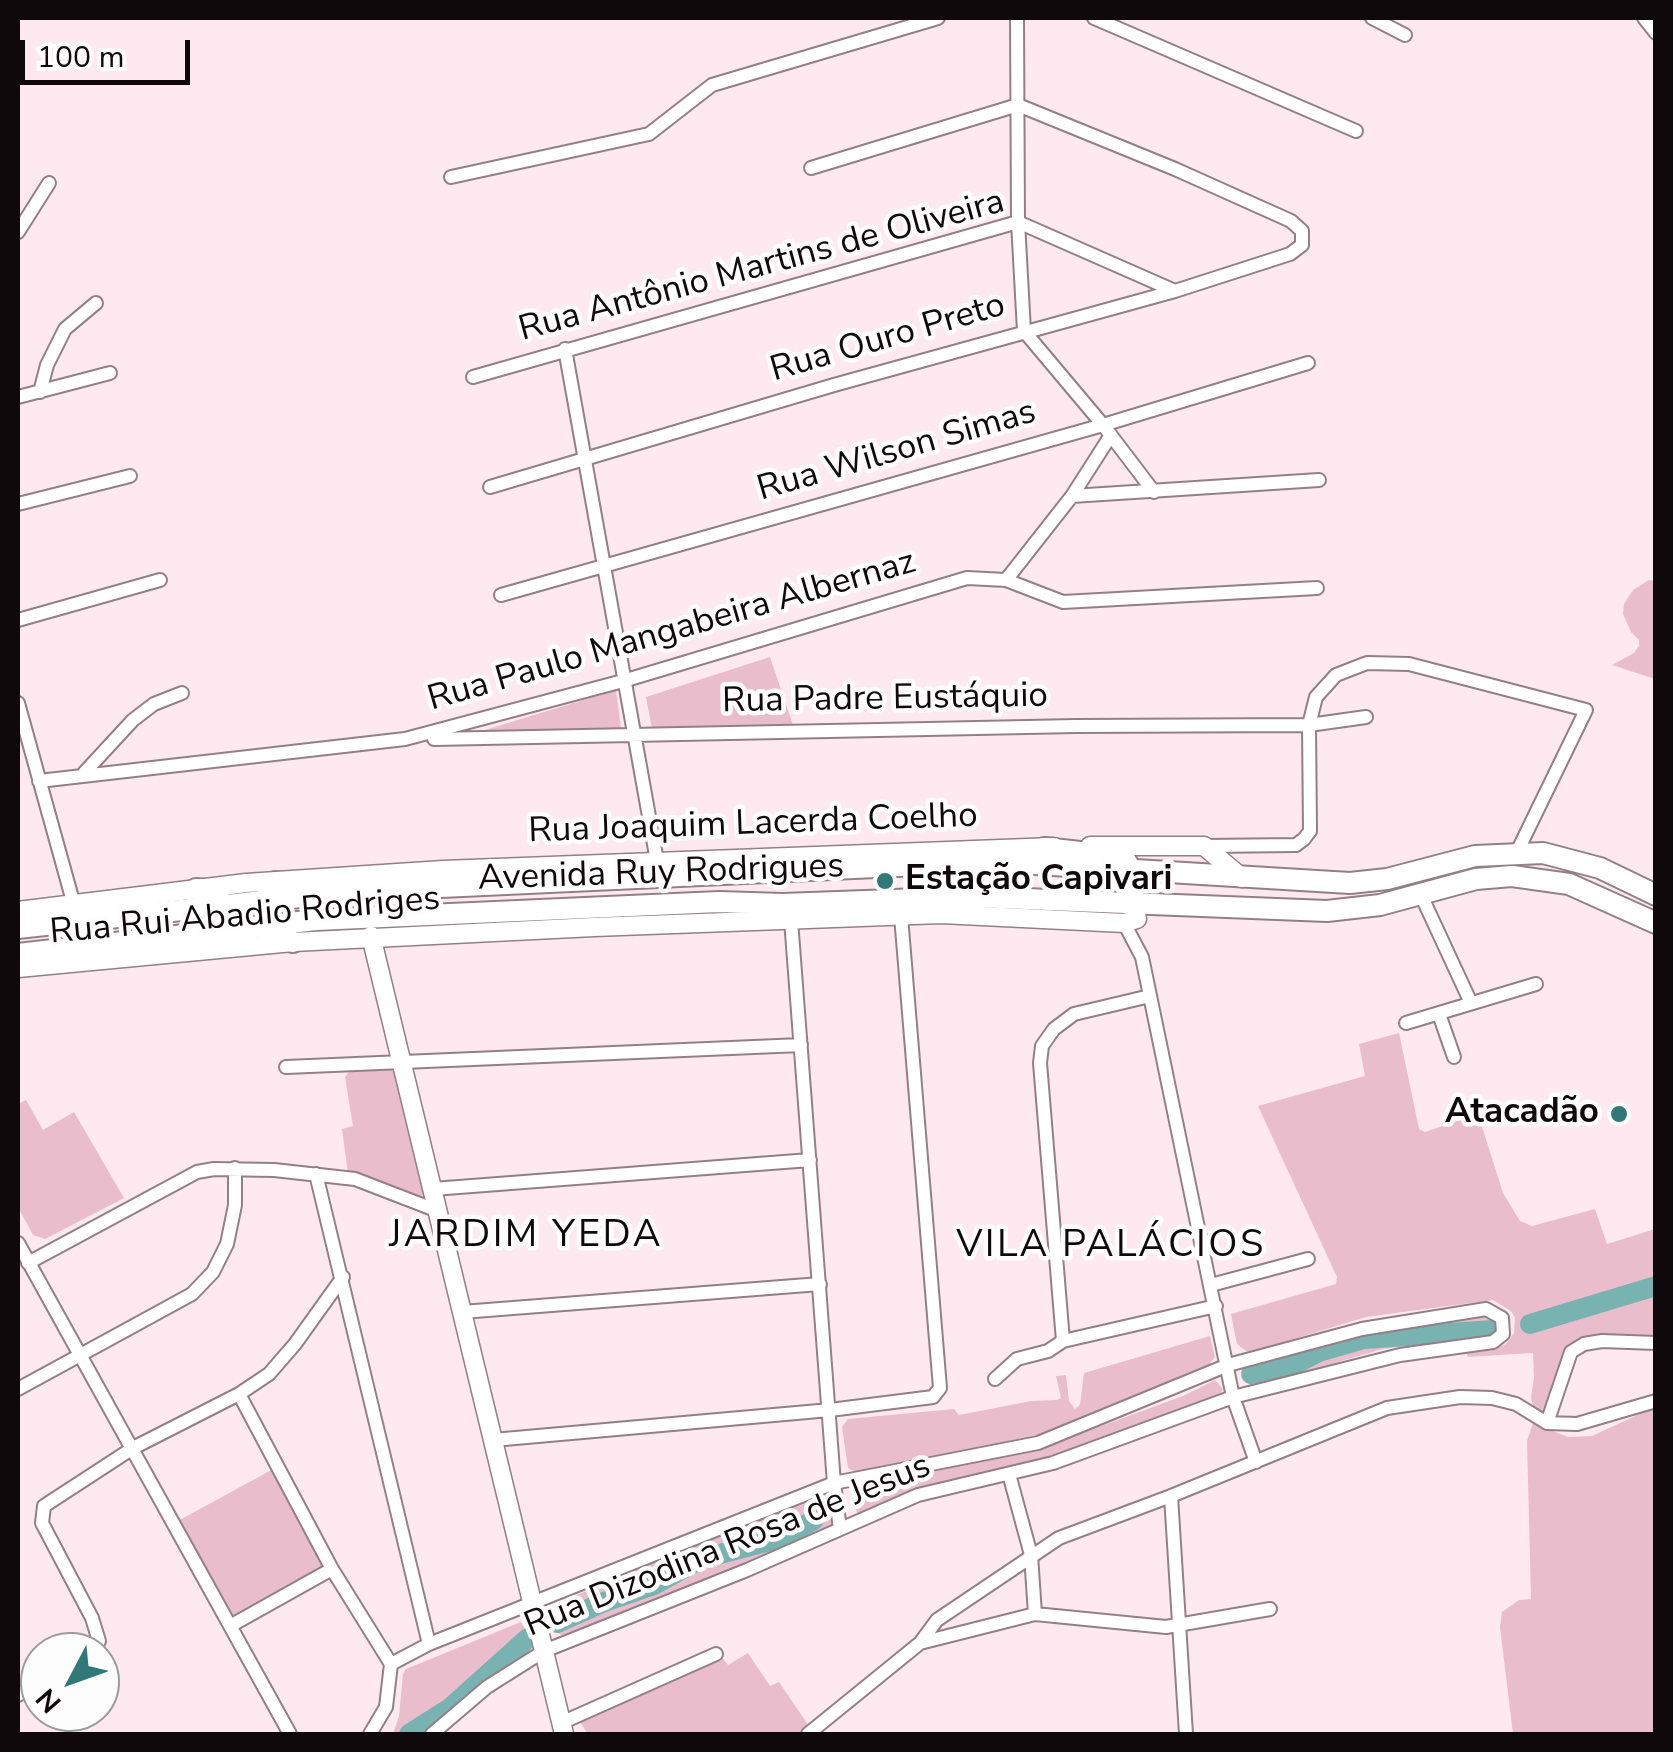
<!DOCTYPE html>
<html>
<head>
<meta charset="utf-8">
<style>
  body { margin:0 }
  #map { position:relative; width:1673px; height:1752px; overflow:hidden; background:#fee9f0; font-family:"Nunito Sans",sans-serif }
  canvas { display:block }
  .frame { position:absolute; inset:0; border:20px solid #10090b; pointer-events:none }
  .north { position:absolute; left:20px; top:1632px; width:100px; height:100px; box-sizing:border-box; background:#fdfdfd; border:2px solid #9e9b9c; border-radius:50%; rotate:229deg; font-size:28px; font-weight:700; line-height:40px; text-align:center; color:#10090b }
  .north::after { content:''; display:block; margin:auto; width:35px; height:45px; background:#307978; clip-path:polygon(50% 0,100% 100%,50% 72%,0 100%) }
  .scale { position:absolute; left:20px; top:40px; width:170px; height:45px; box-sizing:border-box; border:5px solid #10090b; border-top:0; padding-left:12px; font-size:30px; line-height:35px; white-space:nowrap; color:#10090b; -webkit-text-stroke:8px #fdfdfd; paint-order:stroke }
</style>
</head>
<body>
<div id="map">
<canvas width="1673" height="1752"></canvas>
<div class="frame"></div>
<div class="north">N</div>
<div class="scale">100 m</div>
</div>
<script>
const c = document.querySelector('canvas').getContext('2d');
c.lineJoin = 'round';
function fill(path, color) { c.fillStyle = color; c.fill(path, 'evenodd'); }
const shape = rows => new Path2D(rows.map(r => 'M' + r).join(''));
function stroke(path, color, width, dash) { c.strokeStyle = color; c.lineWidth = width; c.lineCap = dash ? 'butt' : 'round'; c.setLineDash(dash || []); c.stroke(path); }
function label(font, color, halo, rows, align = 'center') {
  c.font = font + ' "Nunito Sans",sans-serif'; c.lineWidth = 9; c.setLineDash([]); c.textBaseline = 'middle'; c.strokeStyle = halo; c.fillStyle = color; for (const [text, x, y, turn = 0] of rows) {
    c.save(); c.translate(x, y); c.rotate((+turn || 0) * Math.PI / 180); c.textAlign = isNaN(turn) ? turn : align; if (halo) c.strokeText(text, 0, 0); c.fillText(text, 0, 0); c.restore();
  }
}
fill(shape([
  [1649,580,1655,581,1655,679,1612,665,1634,653,1639,646,1639,640,1631,632,1623,614,1624,604,1633,590],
  [770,657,796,734,654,739,646,697],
  [616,690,621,728,475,733],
  [1399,1033,1419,1129,1425,1132,1478,1114,1503,1193,1520,1221,1532,1226,1595,1209,1607,1244,1655,1229,1655,1337,1602,1335,1584,1339,1551,1407,1539,1412,1533,1406,1531,1397,1534,1378,1533,1353,1468,1357,1466,1351,1493,1349,1506,1344,1514,1333,1515,1318,1511,1311,1493,1300,1366,1317,1255,1351,1246,1351,1237,1344,1231,1314,1336,1284,1337,1277,1258,1106,1365,1076,1359,1044],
  [388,1069,396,1072,425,1194,421,1196,348,1173,342,1129,353,1126,345,1077,349,1072],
  [26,1100,43,1130,74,1112,124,1198,45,1239,33,1235,18,1207,18,1104],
  [1485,1315,1492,1324,1491,1332,1484,1336,1383,1349,1251,1387,1245,1369,1345,1339],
  [1210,1336,1215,1357,1208,1366,1046,1433,858,1473,848,1468,842,1427,848,1419,954,1409,959,1415,1031,1401,1057,1400,1061,1398,1056,1376,1066,1375,1069,1401,1075,1409,1080,1405,1084,1373],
  [1215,1380,1223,1389,1219,1399,1057,1457,866,1514,857,1513,853,1497,863,1487,1044,1447,1183,1396],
  [1655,1407,1655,1734,1513,1734,1500,1627,1502,1612,1519,1600,1531,1599,1527,1441,1533,1423,1568,1437,1592,1436],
  [275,1468,330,1567,230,1621,176,1522],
  [821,1498,833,1505,833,1526,676,1593,562,1635,555,1632,551,1620,554,1610,577,1595,732,1530],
  [521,1622,532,1642,531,1653,480,1686,424,1734,393,1734,399,1716,403,1674,406,1669],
  [716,1650,728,1665,748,1653,770,1686,779,1682,811,1729,804,1734,588,1734,574,1713]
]), '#eabdcc');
stroke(shape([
  [1530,1324,1656,1286],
  [1251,1374,1295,1364,1319,1352,1364,1339,1493,1330],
  [557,1623,604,1602,654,1585,701,1559,781,1538,814,1520],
  [409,1734,450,1708,528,1638]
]), '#78b3b1', 20);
const street = shape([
  [1017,18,1018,222,1024,331,1103,425,1154,492],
  [1094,18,1356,131],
  [1372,18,1405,35],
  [1644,18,1656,33],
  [451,177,649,134,712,85,938,18],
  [18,232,49,183],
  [565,349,657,861],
  [473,377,1018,222,1175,291],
  [40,392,47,365,65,329,96,303],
  [18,397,110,373],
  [490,487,834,385,1175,291,1290,254,1302,245,1302,231,1291,221,1175,169,1018,105,811,168],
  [1072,496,1319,480],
  [18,504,130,476],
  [1006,580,1072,496,1111,435],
  [501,595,1103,425,1308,363],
  [18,620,160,580],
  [18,703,74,905],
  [434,739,1076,726,1309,725,1366,717],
  [84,773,133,720,154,704,182,693],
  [39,781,405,739,623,681,967,578,1006,580,1063,602,1317,588],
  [1204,846,1296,845,1304,839,1310,831,1309,725,1316,697,1336,675,1367,663,1409,664,1586,710,1517,852],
  [1421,895,1471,1003],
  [791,920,834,1483,840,1529],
  [1124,923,1142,957,1233,1397,1256,1462],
  [1439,1014,1454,1057],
  [1406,1023,1536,984],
  [286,1067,801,1045],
  [316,1174,429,1644],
  [433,1189,810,1160],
  [18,1243,290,1734],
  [28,1263,197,1172,214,1169,274,1170,355,1179,438,1211],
  [1211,1285,1308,1259],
  [462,1312,820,1284],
  [1063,1341,1040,1063,1042,1046,1054,1029,1074,1014,1150,996],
  [995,1379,1017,1359,1048,1351,1063,1341,1216,1306],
  [18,1389,192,1294,213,1272,227,1244,235,1205,235,1168],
  [239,1394,332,1569,391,1664,386,1707,370,1734],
  [1547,1423,1571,1352,1584,1344,1602,1341,1656,1343],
  [493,1440,830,1410,933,1397,940,1388,901,916],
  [1009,1474,1031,1555,1035,1614],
  [1171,1496,1186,1734],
  [230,1626,332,1569],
  [920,1643,937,1620,1059,1538,1171,1496,1387,1408,1460,1397,1492,1398,1516,1404,1547,1423,1577,1424,1656,1401],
  [94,1652,99,1641,92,1618,42,1523,44,1506,133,1448,239,1394,269,1374,295,1344,343,1277],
  [391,1664,429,1644,834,1483,1038,1443,1228,1365,1362,1329,1486,1309,1502,1318,1503,1334,1493,1342,1400,1355,1233,1397,1053,1463,918,1495,747,1570,544,1651,487,1687,432,1734],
  [18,1695,40,1683],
  [561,1723,716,1654],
  [808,1734,920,1643,1035,1614,1166,1627,1270,1609]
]);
const secondary = shape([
  [1090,846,1204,846,1242,878],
  [18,911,246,883,443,870,1054,847],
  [371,936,564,1734],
  [18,968,293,942,594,927,941,914,1124,923,1137,919,1134,905]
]);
const primary = shape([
  [1044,848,1107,855,1126,861,1131,869,1134,905],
  [276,882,264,899,267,926,274,936,293,942],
  [18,928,354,891,941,864,1036,864,1350,883,1387,879,1475,856,1543,853,1600,868,1656,895],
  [186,950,212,946,223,934,219,898,207,890,196,889],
  [18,954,316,920,719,902,783,904,975,897,1327,911,1380,905,1476,879,1512,876,1569,884,1656,923]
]);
stroke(street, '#938086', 16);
stroke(secondary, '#938086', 21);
stroke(primary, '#938086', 24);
stroke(street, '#fff', 12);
stroke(secondary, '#fff', 18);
stroke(primary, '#fff', 20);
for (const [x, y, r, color] of [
  [885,881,10,"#307978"],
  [1619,1114,10,"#307978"]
]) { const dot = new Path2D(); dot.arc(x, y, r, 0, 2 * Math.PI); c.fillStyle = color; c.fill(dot); stroke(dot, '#fdfdfd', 4); }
label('35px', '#10090b', '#fdfdfd', [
  ["Rua Antônio Martins de Oliveira",762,267,-15],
  ["Rua Ouro Preto",888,339,-16],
  ["Rua Wilson Simas",897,452,-16],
  ["Rua Paulo Mangabeira Albernaz",672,632,-16],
  ["Rua Padre Eustáquio",885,700,-1],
  ["Rua Joaquim Lacerda Coelho",753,825,-2],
  ["Avenida Ruy Rodrigues",661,874,-2],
  ["Rua Rui Abadio Rodriges",245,917,-5],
  ["Rua Dizodina Rosa de Jesus",728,1547,-22]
]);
label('bold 35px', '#10090b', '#fdfdfd', [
  ["Estação Capivari",905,881],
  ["Atacadão",1599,1114,"right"]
], 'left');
c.letterSpacing = '2.5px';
label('38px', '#10090b', '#fdfdfd', [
  ["JARDIM YEDA",526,1237],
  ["VILA PALÁCIOS",1111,1247]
]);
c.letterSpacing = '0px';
</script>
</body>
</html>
